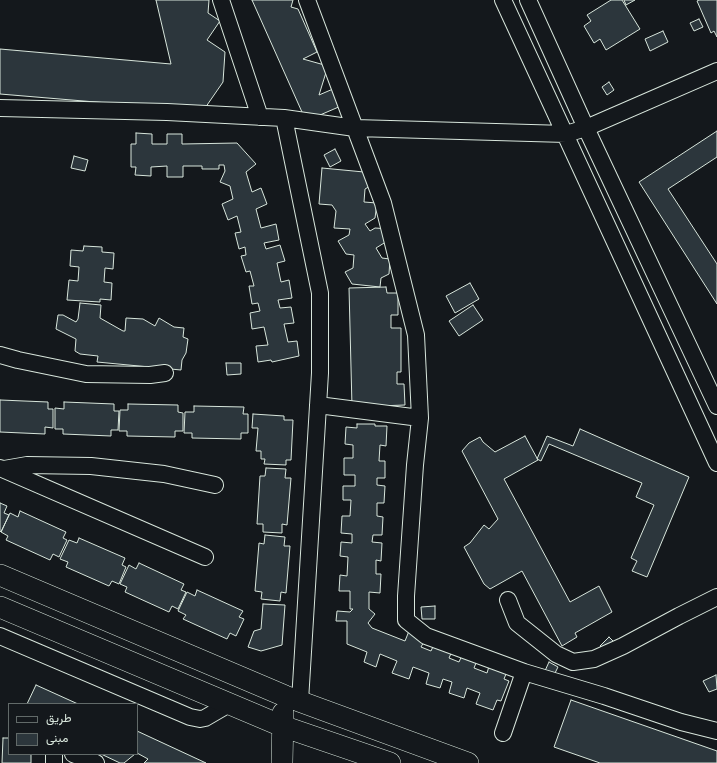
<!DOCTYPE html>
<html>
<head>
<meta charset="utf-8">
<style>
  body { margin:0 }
  #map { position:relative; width:717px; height:763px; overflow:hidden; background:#14181c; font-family:Raleway,Vazirmatn,sans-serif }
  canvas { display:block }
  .legend { position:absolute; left:8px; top:703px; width:130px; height:52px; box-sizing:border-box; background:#14181c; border:1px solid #626a69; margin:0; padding:5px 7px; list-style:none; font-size:12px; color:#d8e6dc }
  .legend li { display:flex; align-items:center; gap:8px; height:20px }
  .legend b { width:20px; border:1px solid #626a69 }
</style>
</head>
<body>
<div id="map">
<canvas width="717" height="763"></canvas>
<ul class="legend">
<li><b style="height:5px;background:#14181c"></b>طريق</li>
<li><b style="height:11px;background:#2c363c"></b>مبنى</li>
</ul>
</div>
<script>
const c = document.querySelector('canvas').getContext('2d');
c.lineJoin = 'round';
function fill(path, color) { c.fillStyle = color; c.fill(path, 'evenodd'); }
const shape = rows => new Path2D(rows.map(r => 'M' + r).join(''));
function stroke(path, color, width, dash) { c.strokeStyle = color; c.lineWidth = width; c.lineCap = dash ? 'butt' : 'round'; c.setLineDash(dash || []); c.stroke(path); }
const building = shape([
  [156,0,209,0,208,13,220,21,207,40,225,52,223,82,203,111,0,94,0,49,171,64,156,0],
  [252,0,293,0,291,7,298,9,317,52,303,59,328,66,319,95,333,89,341,106,306,121,252,0],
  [611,0,622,0,640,29,606,50,600,39,594,43,584,26,591,21,587,15,611,0],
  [624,0,635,0,626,5,624,0],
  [699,0,717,0,717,37,714,31,711,33,697,1,699,0],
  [699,19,703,27,694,31,690,23,699,19],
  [663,31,668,42,650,51,645,39,663,31],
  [609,82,614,90,607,95,602,87,609,82],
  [717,131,717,157,668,189,717,264,717,304,639,182,717,131],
  [136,133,152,134,152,144,167,144,167,134,182,134,182,144,237,143,256,164,246,172,252,192,261,188,267,204,256,209,261,228,276,224,279,240,264,243,266,249,280,245,285,261,277,263,281,282,289,280,292,298,278,300,280,308,291,307,294,323,284,324,288,342,297,341,299,356,272,362,271,360,258,362,256,346,268,345,264,327,252,329,250,313,260,311,258,303,252,304,249,286,254,286,250,271,246,272,241,256,246,255,245,247,239,249,235,233,241,232,237,216,228,220,222,204,233,199,230,186,220,182,225,171,224,165,219,165,219,169,202,169,202,166,183,166,183,177,167,177,167,166,151,167,151,176,135,175,136,167,131,167,131,144,136,144,136,133],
  [335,149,341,161,330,167,324,155,335,149],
  [74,156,88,160,85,171,71,168,74,156],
  [322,168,364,172,372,185,365,189,364,202,377,203,375,218,365,224,370,231,375,228,390,229,389,240,376,248,382,258,390,259,389,274,381,278,380,287,352,284,345,272,353,268,354,255,346,254,338,241,349,235,350,229,334,228,336,211,332,205,319,204,322,168],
  [84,246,102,247,102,252,114,253,113,269,105,268,104,282,112,283,111,300,100,299,100,302,67,300,69,280,78,281,79,267,70,266,71,250,83,251,84,246],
  [470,283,479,299,455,313,446,296,470,283],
  [386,287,387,293,398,293,398,315,391,315,391,328,401,328,401,372,397,372,397,384,404,384,405,405,352,407,349,288,386,287],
  [80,303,101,305,100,318,123,331,125,331,126,318,143,319,155,326,159,318,174,327,184,328,183,337,188,339,186,353,182,360,181,370,97,362,98,356,80,354,75,351,76,339,56,329,58,315,63,315,76,322,78,319,80,303],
  [473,305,483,320,459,336,449,321,473,305],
  [226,363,241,363,241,374,227,375,226,363],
  [0,400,48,402,48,409,53,409,53,428,45,427,45,434,0,432,0,400],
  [64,402,114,404,114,411,119,411,118,430,111,430,111,436,63,434,63,429,55,429,55,408,64,409,64,402],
  [128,404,178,405,178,412,183,413,183,431,175,431,175,437,127,436,127,431,119,431,120,410,128,410,128,404],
  [194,406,244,407,243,414,248,414,248,433,241,433,241,439,192,438,192,433,184,433,185,412,194,412,194,406],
  [253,414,284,416,284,420,293,420,291,460,286,460,286,465,264,464,265,459,261,459,261,451,256,451,258,428,252,428,253,414],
  [357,424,375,424,375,426,387,426,386,446,380,445,379,461,385,461,385,478,377,478,377,485,385,486,384,503,377,503,377,516,383,517,382,535,373,535,372,542,382,543,381,561,376,560,376,574,381,574,380,593,369,592,369,609,375,614,368,623,372,628,405,641,409,631,426,638,421,647,431,651,435,642,453,649,449,658,459,662,463,653,478,658,474,668,487,673,490,663,508,669,504,679,509,681,501,701,497,700,493,710,476,704,480,693,467,688,464,698,449,693,452,682,443,679,440,688,426,684,429,673,413,667,409,679,392,673,397,661,380,654,376,667,364,662,367,652,347,644,347,621,336,621,337,611,350,612,353,609,350,609,350,591,339,591,340,575,347,576,348,557,340,556,341,542,352,543,352,534,341,533,342,516,350,516,351,500,343,500,343,486,355,486,355,475,344,475,344,458,353,458,353,445,345,444,346,427,357,428,357,424],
  [580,429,689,477,647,577,632,571,637,561,631,558,654,505,636,497,642,483,549,444,541,461,537,459,547,436,573,446,580,429],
  [525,436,538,460,504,479,570,602,599,586,612,612,575,633,577,637,562,646,522,571,490,589,484,584,464,547,470,543,484,525,489,529,498,519,462,451,469,443,480,437,483,442,495,452,525,436],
  [266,468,286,469,285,478,291,478,287,525,282,524,282,533,263,532,263,524,257,524,260,476,265,476,266,468],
  [0,503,7,506,4,513,9,515,1,532,0,531,0,503],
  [20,511,66,532,63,538,67,540,59,557,53,554,50,560,6,540,8,536,1,532,10,513,18,517,20,511],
  [265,535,285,537,284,546,290,546,286,593,281,592,280,601,261,599,262,592,255,591,259,543,264,544,265,535],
  [79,538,125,558,122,565,126,567,119,584,112,581,109,586,66,567,68,562,60,559,69,540,77,543,79,538],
  [139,563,184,584,181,590,186,592,178,609,172,606,169,612,125,592,127,587,120,584,129,565,136,569,139,563],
  [197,590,243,611,239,617,244,619,236,636,230,633,227,639,183,619,186,615,178,611,187,592,195,596,197,590],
  [263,604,285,605,282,645,261,651,248,647,254,631,261,629,263,604],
  [435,606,435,619,422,619,421,607,435,606],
  [609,637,618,646,608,655,600,646,609,637],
  [549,662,558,667,553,677,544,673,549,662],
  [716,675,717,689,709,692,703,681,716,675],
  [36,685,78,704,27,704,36,685],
  [571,700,717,751,717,763,600,763,554,747,571,700],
  [137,731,206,763,144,763,148,759,137,753,137,731],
  [3,738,9,738,9,754,31,754,31,763,2,763,3,738],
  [101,754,135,754,124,763,120,763,101,754]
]);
fill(building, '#2c363c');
stroke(building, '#d8e6dc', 1);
const minor = shape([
  [221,0,260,117],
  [307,0,383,203,416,335,420,418],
  [503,0,717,463],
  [528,0,586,128,717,406],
  [0,108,167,112,284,118,355,128,566,134,586,128,717,71],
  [284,118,320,293,320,373,300,701],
  [0,355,18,360,86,374,150,375,165,373],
  [318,405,420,418,415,465,406,596,406,620,426,636,524,672],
  [0,468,205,557],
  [4,469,27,465,91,466,164,474,215,485],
  [508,600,517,623,556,654,573,662,594,659,623,646,679,616,717,597],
  [0,636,190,717,200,719,205,718,229,704],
  [503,733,524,672,604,696,681,722,717,731],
  [73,754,96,763],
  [54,763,54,754]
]);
const major = shape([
  [0,575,285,696,468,763],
  [0,607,282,726,390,763],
  [282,763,283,713]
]);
stroke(minor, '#d8e6dc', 18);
stroke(major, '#d8e6dc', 22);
stroke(minor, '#14181c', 16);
stroke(major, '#14181c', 21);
</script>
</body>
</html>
